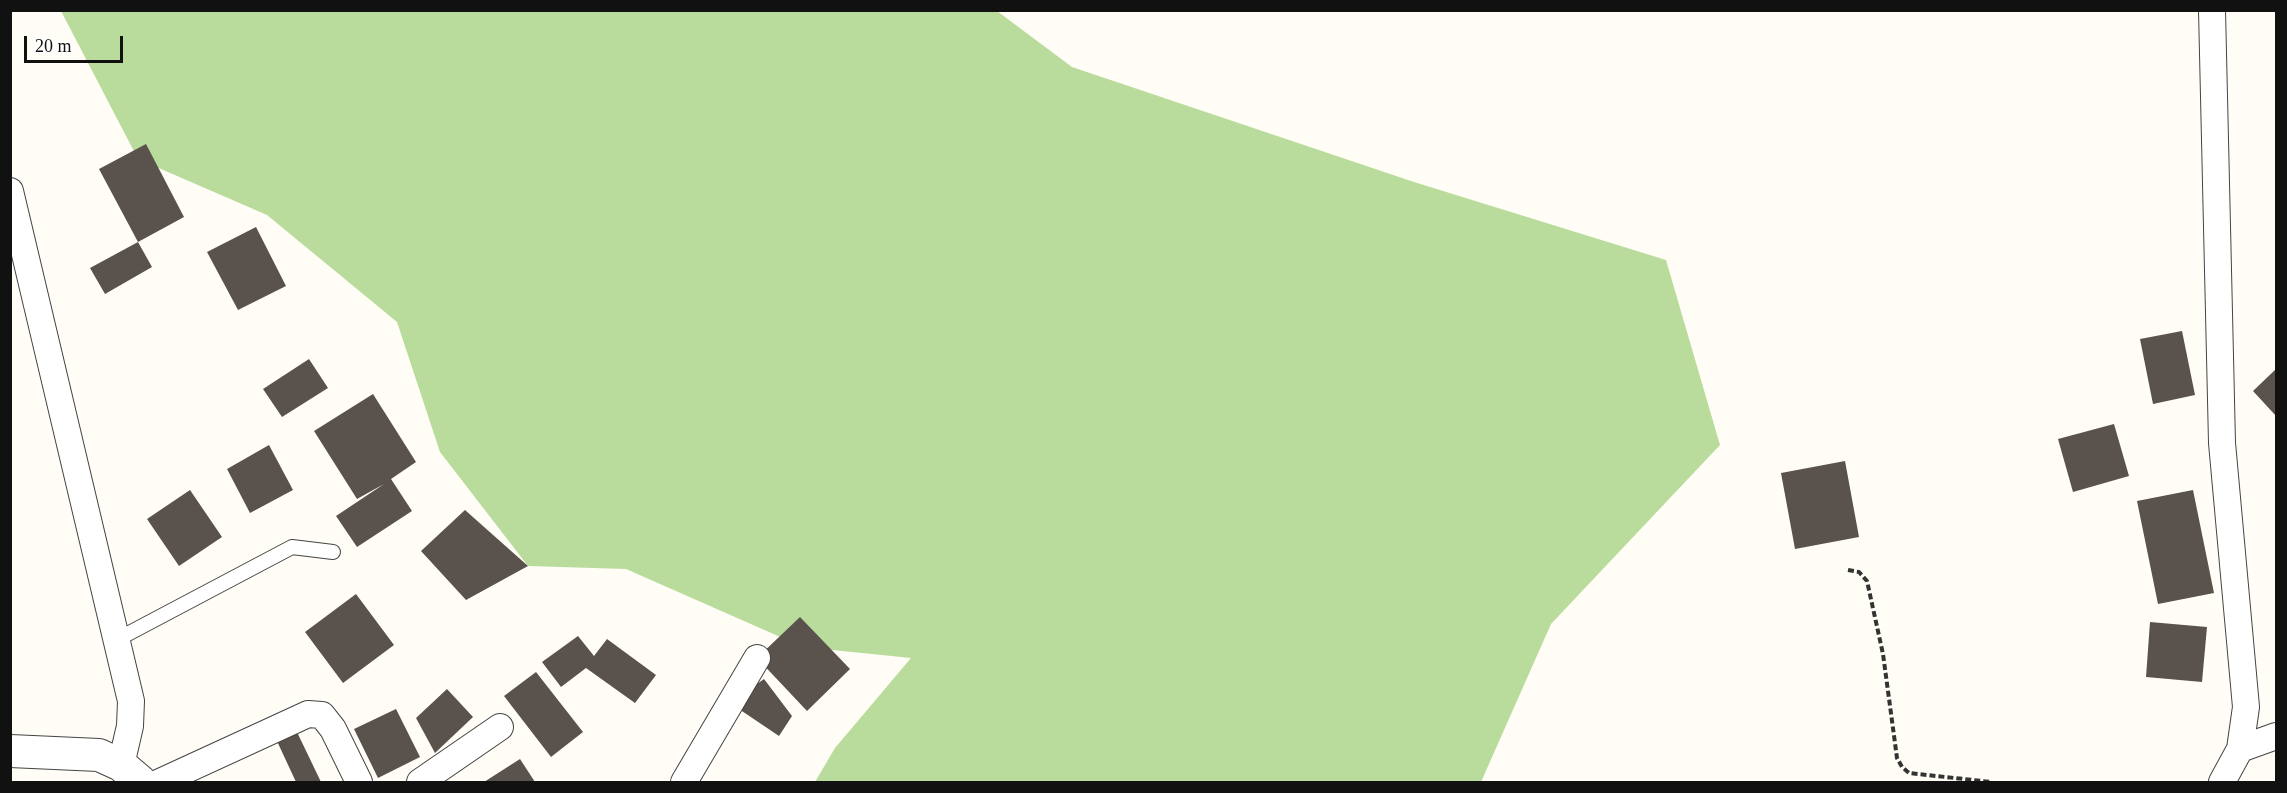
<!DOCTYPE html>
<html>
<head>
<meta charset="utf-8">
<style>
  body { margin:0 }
  #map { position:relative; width:2287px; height:793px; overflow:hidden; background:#fffdf5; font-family:"Times New Roman",serif }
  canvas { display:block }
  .frame { position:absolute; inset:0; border:12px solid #111; pointer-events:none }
  .scale { position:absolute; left:24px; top:36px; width:99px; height:27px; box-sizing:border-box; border:3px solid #111; border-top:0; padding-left:8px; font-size:18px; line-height:21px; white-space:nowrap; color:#111; -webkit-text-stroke:4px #fff; paint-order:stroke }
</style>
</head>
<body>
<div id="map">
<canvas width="2287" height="793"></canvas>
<div class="frame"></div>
<div class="scale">20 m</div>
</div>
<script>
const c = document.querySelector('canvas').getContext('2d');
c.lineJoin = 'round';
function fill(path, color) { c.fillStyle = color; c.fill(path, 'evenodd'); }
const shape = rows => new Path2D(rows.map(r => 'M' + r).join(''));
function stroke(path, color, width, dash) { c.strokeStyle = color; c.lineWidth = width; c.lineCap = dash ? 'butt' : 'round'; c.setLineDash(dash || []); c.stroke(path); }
fill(shape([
  [61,11,997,11,1072,67,1414,182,1666,260,1720,445,1551,624,1481,782,815,782,835,748,911,658,803,647,626,569,528,566,440,452,397,322,267,215,138,159]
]), '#b9dc9c');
fill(shape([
  [146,144,184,217,138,242,99,169],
  [256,227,286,286,238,310,207,252],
  [138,242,152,267,105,294,90,268],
  [2182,331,2195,395,2153,404,2140,339],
  [309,359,328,388,282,417,263,389],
  [2276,369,2276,416,2253,391],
  [373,394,416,462,391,479,412,511,357,547,336,516,384,484,357,499,314,431],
  [2114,424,2129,476,2073,492,2058,439],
  [269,445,293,490,250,513,227,469],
  [1845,461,1859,537,1795,549,1781,473],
  [190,490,222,537,179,566,147,519],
  [2193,490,2214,593,2158,604,2137,501],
  [465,510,528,566,466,600,421,551],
  [356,594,394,645,343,683,305,632],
  [800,617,850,669,807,711,757,658],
  [2150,622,2207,627,2202,682,2146,677],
  [578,636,594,656,607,639,656,675,635,703,586,668,561,687,542,662],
  [536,672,583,732,551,757,504,696],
  [764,679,792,716,779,736,730,703],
  [447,689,473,717,435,753,416,718],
  [396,709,420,757,378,778,354,729],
  [296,730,321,782,296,782,276,739],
  [520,759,535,782,484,782]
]), '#5a524d');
const service = shape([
  [118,639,292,547,333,552]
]);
const minor = shape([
  [2212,10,2222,443,2246,707,2240,749,2222,782],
  [10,191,131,701,130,726,121,765],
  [2240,749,2276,736],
  [160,782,308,714,322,715,333,729,359,782],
  [420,782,500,727],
  [684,782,757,658]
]);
const tertiary = shape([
  [10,751,99,755,121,765,141,782]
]);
stroke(service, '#444', 16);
stroke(minor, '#444', 28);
stroke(tertiary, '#444', 34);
stroke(shape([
  [1848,570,1859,572,1867,581,1883,654,1897,758,1902,767,1909,773,1991,782]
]), '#333', 4, [6, 3]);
stroke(service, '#fff', 14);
stroke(minor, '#fff', 26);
stroke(tertiary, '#fff', 32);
</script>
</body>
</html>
